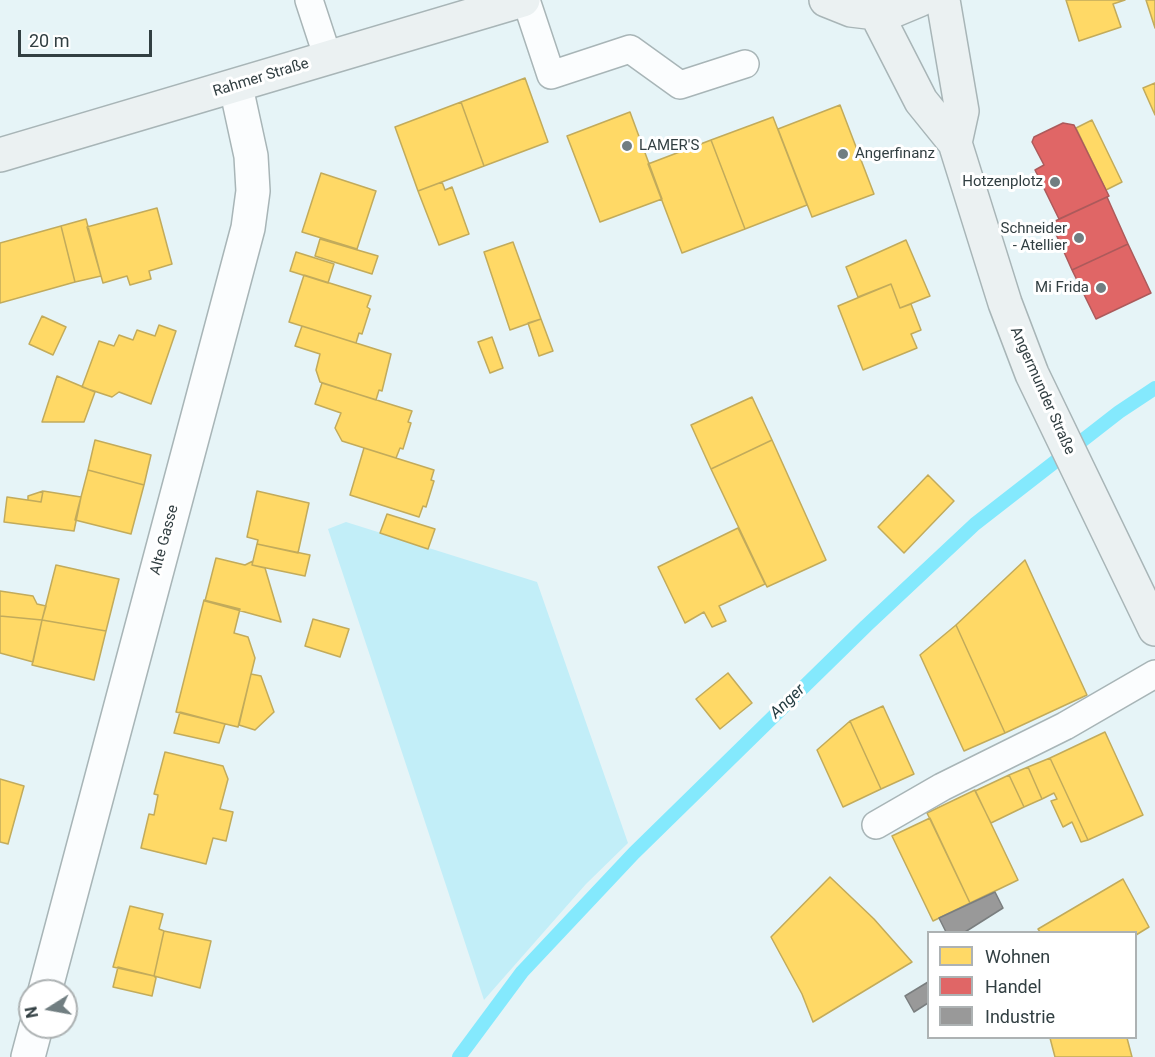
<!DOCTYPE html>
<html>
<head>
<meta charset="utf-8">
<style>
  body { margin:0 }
  #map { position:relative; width:1155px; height:1057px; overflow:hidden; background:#e6f4f7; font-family:Roboto,sans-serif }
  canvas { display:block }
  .legend { position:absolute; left:927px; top:931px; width:210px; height:108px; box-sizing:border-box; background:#fff; border:2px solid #adb2b3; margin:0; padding:8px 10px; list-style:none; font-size:18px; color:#323f42 }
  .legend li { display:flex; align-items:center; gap:12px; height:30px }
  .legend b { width:30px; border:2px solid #adb2b3 }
  .north { position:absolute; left:18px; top:979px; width:60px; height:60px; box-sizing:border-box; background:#fff; border:2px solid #adb2b3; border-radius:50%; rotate:259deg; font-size:16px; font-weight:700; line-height:24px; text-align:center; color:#323f42 }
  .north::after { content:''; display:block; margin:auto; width:21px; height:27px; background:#717e81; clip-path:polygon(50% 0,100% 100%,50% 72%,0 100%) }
  .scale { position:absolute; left:18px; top:30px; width:134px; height:27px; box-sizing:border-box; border:3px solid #323f42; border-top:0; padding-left:8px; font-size:18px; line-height:21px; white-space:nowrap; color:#323f42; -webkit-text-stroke:4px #fff; paint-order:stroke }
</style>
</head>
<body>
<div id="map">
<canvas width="1155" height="1057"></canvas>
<ul class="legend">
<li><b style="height:16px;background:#ffd966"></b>Wohnen</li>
<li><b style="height:16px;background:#e06666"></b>Handel</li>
<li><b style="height:16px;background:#999"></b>Industrie</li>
</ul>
<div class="north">N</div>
<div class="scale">20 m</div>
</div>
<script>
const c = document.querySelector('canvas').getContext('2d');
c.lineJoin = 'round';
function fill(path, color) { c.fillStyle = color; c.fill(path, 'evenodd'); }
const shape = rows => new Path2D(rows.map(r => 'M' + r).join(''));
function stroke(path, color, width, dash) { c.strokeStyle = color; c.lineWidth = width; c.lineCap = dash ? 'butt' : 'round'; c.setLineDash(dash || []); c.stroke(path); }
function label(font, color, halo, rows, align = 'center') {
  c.font = font + ' Roboto,sans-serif'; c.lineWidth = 6; c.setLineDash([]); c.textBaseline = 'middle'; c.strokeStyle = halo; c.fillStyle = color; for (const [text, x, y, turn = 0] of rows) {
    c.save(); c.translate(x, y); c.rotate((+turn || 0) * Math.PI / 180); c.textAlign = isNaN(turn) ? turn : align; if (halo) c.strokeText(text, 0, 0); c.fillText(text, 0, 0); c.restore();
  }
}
fill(shape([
  [346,522,537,582,628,843,586,884,484,1000,328,529]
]), '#c2eef8');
const homes = shape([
  [1066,0,1125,0,1113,4,1121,27,1079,41,1066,0],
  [1146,0,1155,0,1155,28,1146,0],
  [525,78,548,142,484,166,461,102,525,78],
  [1155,83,1155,115,1143,88,1155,83],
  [461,102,484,166,418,191,395,127,461,102],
  [840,105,874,194,812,217,778,129,840,105],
  [630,112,662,199,600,222,567,136,630,112],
  [773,117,807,205,745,229,711,140,773,117],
  [1092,120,1122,182,1106,190,1076,128,1092,120],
  [711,140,745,229,682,253,648,164,711,140],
  [321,173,376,191,357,249,302,232,321,173],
  [442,182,445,190,452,187,469,234,439,245,418,191,442,182],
  [157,208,172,264,149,271,151,279,130,285,127,276,103,283,87,227,157,208],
  [86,219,101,276,75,282,61,226,86,219],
  [61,226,75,282,0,303,0,243,61,226],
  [320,239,378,256,372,274,315,256,320,239],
  [906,240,930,296,900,308,891,284,858,297,846,267,906,240],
  [513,242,541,319,510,330,484,252,513,242],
  [296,252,334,264,328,283,290,271,296,252],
  [304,275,371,296,367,307,370,309,362,334,359,333,356,343,289,322,304,275],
  [891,284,900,308,911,304,921,330,911,334,917,348,863,370,838,306,891,284],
  [42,316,66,327,53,355,29,344,42,316],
  [541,319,553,351,539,356,528,323,541,319],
  [159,325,176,331,151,404,119,392,112,397,82,387,99,341,114,346,119,335,133,340,137,330,155,336,159,325],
  [302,326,391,354,382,391,379,390,376,400,320,382,316,370,320,354,295,346,302,326],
  [492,337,503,368,490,373,478,342,492,337],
  [57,376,95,392,84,422,42,422,57,376],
  [322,383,412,411,408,422,411,423,403,449,400,448,396,458,342,441,335,428,341,413,315,404,322,383],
  [752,397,772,440,711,469,691,425,752,397],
  [95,440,151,455,144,485,88,470,95,440],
  [772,440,826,560,767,587,711,469,772,440],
  [364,448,434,470,431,480,434,481,426,507,423,506,419,517,350,495,364,448],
  [88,470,144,485,131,534,75,520,88,470],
  [928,475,954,501,904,553,878,527,928,475],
  [43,491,81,497,74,531,4,522,7,497,41,502,43,491],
  [43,491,41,502,28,500,28,496,43,491],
  [257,491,309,503,298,553,257,544,258,540,247,537,257,491],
  [387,514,435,529,428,549,380,533,387,514],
  [738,528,765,584,719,606,726,621,712,627,704,612,685,623,658,567,738,528],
  [257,544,310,555,305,576,252,565,257,544],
  [216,558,245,565,253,561,252,565,265,568,281,622,205,601,216,558],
  [1025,560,1087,695,1005,733,956,625,1025,560],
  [56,565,119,579,106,631,42,620,56,565],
  [0,591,33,596,37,604,46,606,42,620,0,616,0,591],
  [204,600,240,609,234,633,248,637,255,658,238,727,176,712,204,600],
  [0,616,42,620,33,662,0,653,0,616],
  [313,619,349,629,340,657,305,646,313,619],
  [42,620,106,631,94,680,32,665,42,620],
  [956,625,1005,733,964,751,920,655,956,625],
  [728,673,752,703,720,729,696,699,728,673],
  [251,674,261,676,274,712,255,730,239,725,251,674],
  [883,706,914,774,881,789,850,721,883,706],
  [180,712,225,724,219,743,174,733,180,712],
  [850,721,881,789,843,807,817,750,850,721],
  [1105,732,1143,815,1088,840,1050,758,1105,732],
  [165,752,223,766,228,779,220,809,233,812,226,841,213,838,206,864,141,848,149,814,154,815,158,795,154,794,165,752],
  [1050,758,1088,840,1081,842,1072,822,1063,827,1051,801,1057,799,1054,793,1042,799,1028,767,1050,758],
  [1028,767,1042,799,1024,807,1009,775,1028,767],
  [1009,775,1024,807,991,823,975,791,1009,775],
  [0,779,24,786,8,844,0,842,0,779],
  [975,790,1018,880,970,903,927,813,975,790],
  [930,818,970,903,933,921,892,836,930,818],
  [830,877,874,919,912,962,813,1022,802,994,771,937,830,877],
  [1123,879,1149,927,1136,935,1136,932,1040,932,1038,929,1123,879],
  [130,906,163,914,159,929,164,931,154,976,113,967,130,906],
  [164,931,211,941,200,988,154,976,164,931],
  [118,967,154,976,156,978,152,996,113,987,118,967],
  [1050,1038,1127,1038,1132,1057,1055,1057,1050,1038]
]);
fill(homes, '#ffd966');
stroke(homes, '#c2ab5b', 1.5);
const shops = shape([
  [1063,123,1074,125,1109,196,1059,219,1035,170,1044,165,1032,142,1034,137,1063,123],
  [1107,197,1128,244,1072,270,1051,223,1107,197],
  [1128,244,1151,293,1096,319,1072,270,1128,244]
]);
fill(shops, '#e06666');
stroke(shops, '#ac5a5b', 1.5);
const industry = shape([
  [995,892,1003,908,965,932,946,932,939,918,995,892],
  [928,982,928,1003,914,1012,905,996,928,982]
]);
fill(industry, '#999');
stroke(industry, '#7a7e7f', 1.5);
stroke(shape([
  [459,1057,522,972,634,853,866,626,975,524,1119,412,1155,388]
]), '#84e9fd', 14);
const lane = shape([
  [309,0,328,58],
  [526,0,551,75,630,49,680,85,745,64],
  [876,825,942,787,1065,726,1155,674]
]);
const street = shape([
  [45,991,248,228,253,191,251,156,236,87],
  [28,1057,36,1027]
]);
const secondary = shape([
  [826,0,851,10,876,13,895,10,919,0],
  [943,0,962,111,955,143],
  [876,13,921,101,955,143,1005,303,1032,374,1155,629],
  [0,155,523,0]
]);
stroke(lane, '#a8b5b7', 30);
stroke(street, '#a8b5b7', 36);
stroke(secondary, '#a8b5b7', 36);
stroke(lane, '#fbfdfe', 27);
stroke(street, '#fbfdfe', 33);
stroke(secondary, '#ebf1f2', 33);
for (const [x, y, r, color] of [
  [627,146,6,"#717e81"],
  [843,154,6,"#717e81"],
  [1055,182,6,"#717e81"],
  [1079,238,6,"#717e81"],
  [1101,288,6,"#717e81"]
]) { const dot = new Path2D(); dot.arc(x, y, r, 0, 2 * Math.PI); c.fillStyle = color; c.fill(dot); stroke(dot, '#fff', 2); }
label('15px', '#323f42', '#fff', [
  ["Rahmer Straße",261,78,-17],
  ["Angermunder Straße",1042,391,66],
  ["Alte Gasse",165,540,-75]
]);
label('15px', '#323f42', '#fff', [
  ["LAMER'S",639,146,"left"],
  ["Angerfinanz",855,154,"left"],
  ["Hotzenplotz",1043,182],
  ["Schneider",1067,229],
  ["- Atellier",1067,246],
  ["Mi Frida",1089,288]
], 'right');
label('italic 16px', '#253d42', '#fff', [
  ["Anger",788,702,-44]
]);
</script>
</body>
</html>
